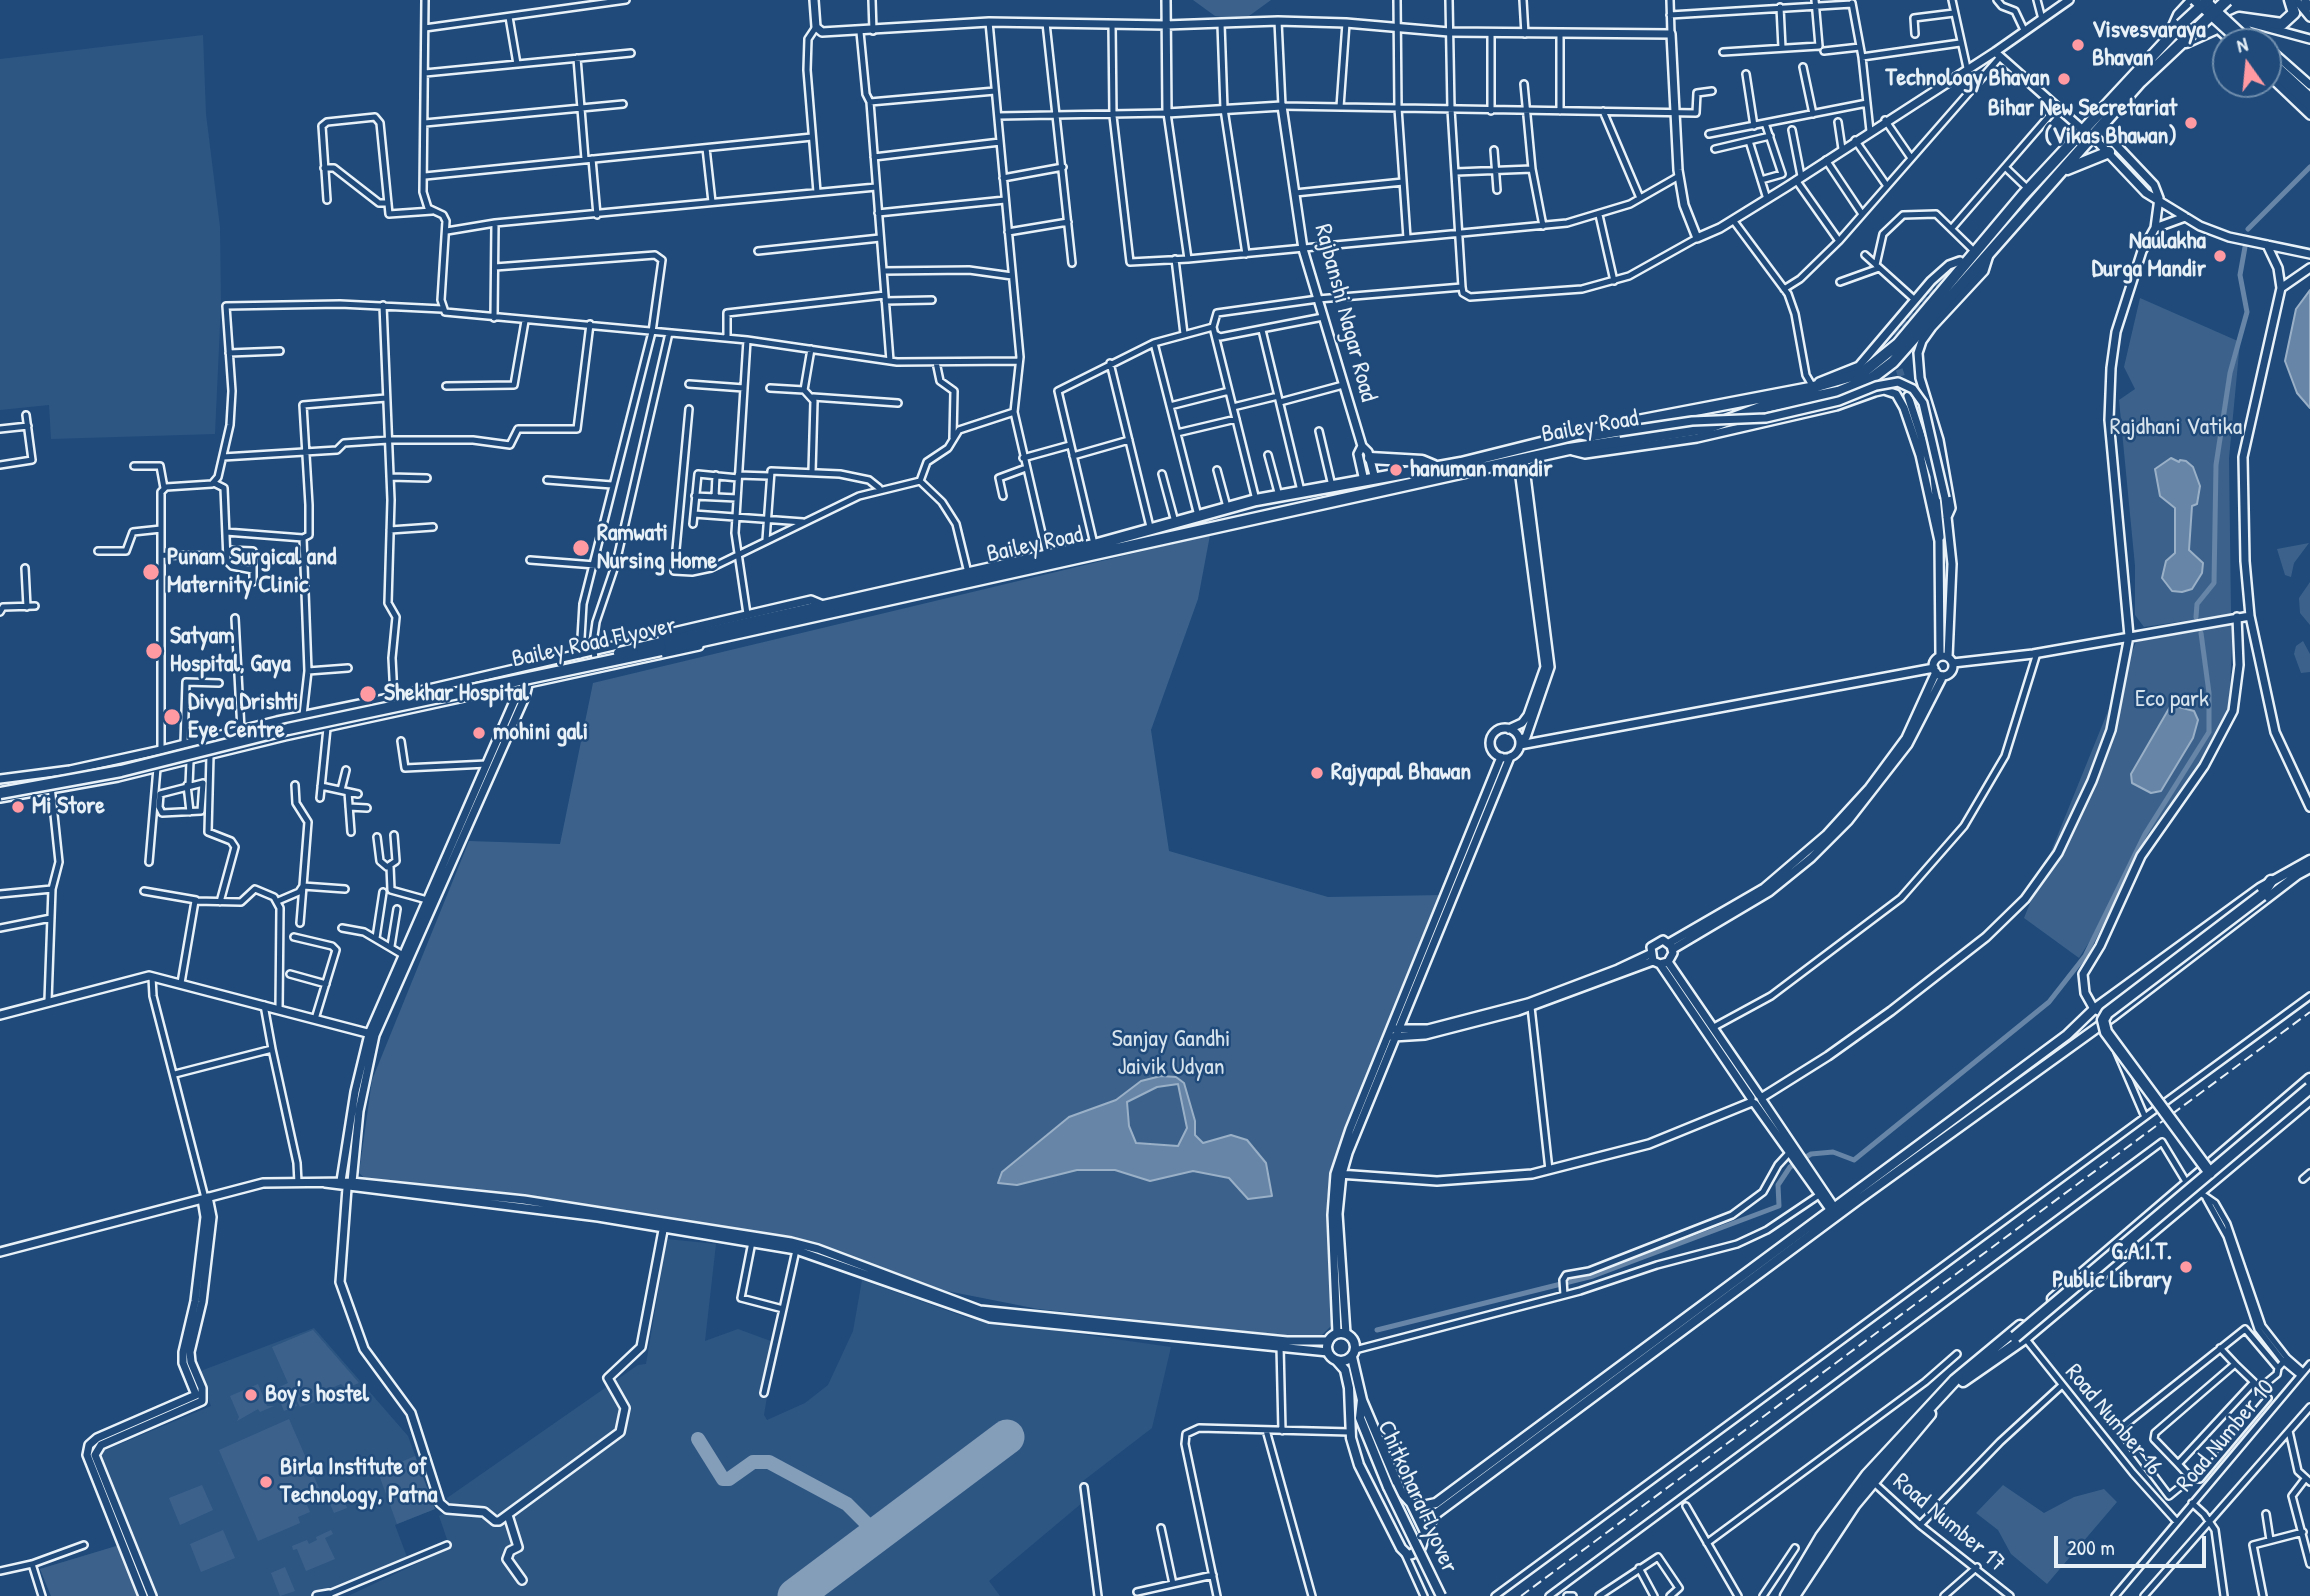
<!DOCTYPE html>
<html>
<head>
<meta charset="utf-8">
<style>
  body { margin:0 }
  #map { position:relative; width:2310px; height:1596px; overflow:hidden; background:#1f4a7a; font-family:"Patrick Hand",sans-serif }
  canvas { display:block }
  .north { position:absolute; left:2212px; top:28px; width:70px; height:70px; box-sizing:border-box; background:#1f4a7a; border:2px solid #6f8dac; border-radius:50%; rotate:345deg; font-size:19px; font-weight:700; line-height:28px; text-align:center; color:#e8f1f8 }
  .north::after { content:''; display:block; margin:auto; width:24px; height:32px; background:#ff9aa2; clip-path:polygon(50% 0,100% 100%,50% 72%,0 100%) }
  .scale { position:absolute; left:2054px; top:1536px; width:152px; height:32px; box-sizing:border-box; border:4px solid #e8f1f8; border-top:0; padding-left:9px; font-size:21px; line-height:24px; white-space:nowrap; color:#e8f1f8; -webkit-text-stroke:5px #1f4a7a; paint-order:stroke }
</style>
</head>
<body>
<div id="map">
<canvas width="2310" height="1596"></canvas>
<div class="north">N</div>
<div class="scale">200 m</div>
</div>
<script>
const c = document.querySelector('canvas').getContext('2d');
c.lineJoin = 'round';
function fill(path, color) { c.fillStyle = color; c.fill(path, 'evenodd'); }
const shape = rows => new Path2D(rows.map(r => 'M' + r).join(''));
function stroke(path, color, width, dash) { c.strokeStyle = color; c.lineWidth = width; c.lineCap = dash ? 'butt' : 'round'; c.setLineDash(dash || []); c.stroke(path); }
function label(font, color, halo, rows, align = 'center') {
  c.font = font + ' "Patrick Hand",sans-serif'; c.lineWidth = 5; c.setLineDash([]); c.textBaseline = 'middle'; c.strokeStyle = halo; c.fillStyle = color; for (const [text, x, y, turn = 0] of rows) {
    c.save(); c.translate(x, y); c.rotate((+turn || 0) * Math.PI / 180); c.textAlign = isNaN(turn) ? turn : align; if (halo) c.strokeText(text, 0, 0); c.fillText(text, 0, 0); c.restore();
  }
}
fill(shape([
  [203,35,206,114,220,227,221,303,215,434,51,439,49,405,0,410,0,59],
  [667,1239,716,1244,705,1341,738,1329,776,1343,764,1415,767,1420,805,1403,828,1385,853,1331,862,1280,968,1318,1171,1347,1152,1428,1083,1481,1082,1503,989,1581,1000,1596,348,1596,450,1548,439,1516,448,1511,447,1498,638,1365,646,1364],
  [314,1328,408,1436,435,1509,395,1525,407,1557,315,1596,51,1596,40,1569,129,1542,96,1454,211,1406,198,1372]
]), '#2e5683');
fill(shape([
  [1193,0,1271,0,1249,16,1232,19,1215,16],
  [2140,298,2240,342,2229,458,2231,614,2144,627,2135,615,2135,566,2119,400,2135,389,2124,367],
  [1210,535,1198,599,1151,730,1169,851,1328,897,1443,895,1364,1092,1327,1198,1335,1322,1318,1339,1038,1309,947,1291,782,1237,369,1182,359,1173,372,1080,469,841,560,844,593,683],
  [2309,543,2294,563,2291,577,2285,575,2277,549],
  [2310,582,2310,625,2300,613,2299,598],
  [2233,623,2229,710,2201,766,2079,958,2024,918,2136,642],
  [2303,641,2310,654,2310,672,2301,673,2294,654,2296,646],
  [313,1330,359,1383,346,1388,341,1384,315,1395,317,1401,300,1407,291,1389,297,1406,284,1411,275,1389,288,1383,272,1347],
  [258,1384,267,1406,274,1406,260,1412,258,1409,237,1421,239,1417,230,1396],
  [289,1419,319,1488,310,1492,314,1502,307,1505,310,1512,298,1517,300,1523,258,1541,219,1450],
  [415,1456,435,1509,397,1524,378,1472],
  [202,1485,213,1510,180,1525,169,1498],
  [2003,1485,2044,1513,2074,1497,2104,1489,2117,1502,2047,1584,2011,1554,1998,1530,1976,1513],
  [340,1487,347,1508,334,1513,325,1493],
  [223,1530,235,1558,201,1572,190,1544],
  [331,1530,333,1534,325,1538,335,1559,306,1571,297,1549,293,1550,292,1546,307,1540,309,1544,317,1540,316,1537],
  [130,1542,155,1596,51,1596,40,1569],
  [285,1567,295,1591,280,1596,271,1573]
]), '#3c628c');
const water = shape([
  [2310,290,2310,408,2297,393,2285,361,2296,309,2310,290],
  [2171,458,2179,462,2180,460,2186,461,2193,467,2200,486,2197,504,2192,506,2189,550,2203,563,2202,573,2192,589,2182,592,2172,591,2162,578,2166,561,2175,553,2175,508,2160,496,2155,469,2171,458],
  [2171,705,2194,711,2198,720,2193,738,2161,791,2151,793,2132,783,2131,774,2171,705],
  [1161,1076,1176,1077,1184,1083,1195,1121,1195,1135,1203,1143,1231,1135,1247,1140,1266,1163,1272,1196,1248,1199,1229,1178,1193,1171,1150,1181,1115,1170,1077,1170,1017,1185,998,1183,1002,1172,1069,1117,1116,1100,1141,1081,1161,1076],
  [1178,1084,1187,1128,1178,1146,1136,1143,1129,1126,1127,1102,1157,1087,1178,1084]
]);
fill(water, '#6685a7');
stroke(water, '#9ab0c7', 2);
stroke(shape([
  [2248,229,2310,167],
  [2196,617,2197,604,2214,583,2216,465,2230,373,2247,312,2240,275,2245,247],
  [1377,1330,1593,1276,1779,1206,1778,1185,1790,1167,1811,1154,1833,1152,1854,1160,2049,1002,2085,956,2145,834,2209,732,2209,693,2201,633]
]), '#6685a7', 5);
stroke(shape([
  [698,1439,723,1479,729,1479,753,1462,769,1462,847,1504,872,1529,871,1540]
]), '#849eb9', 14);
stroke(shape([
  [795,1596,1007,1437]
]), '#849eb9', 35);
stroke(shape([
  [1908,396,1895,357,1898,330,1948,272]
]), '#3d638d', 7, [7, 3.5]);
const street = shape([
  [425,0,423,192,428,208,443,215,446,221,441,300,445,312,747,340,897,362,1019,361],
  [872,0,873,31],
  [1397,0,1398,108,1407,238],
  [1449,0,1451,109,1462,287],
  [1523,0,1525,34],
  [1670,0,1671,34],
  [1952,0,1967,68],
  [1997,0,2002,6,2015,11,2024,30],
  [2037,0,2042,19],
  [1852,3,1862,57,1870,131],
  [1780,7,1782,48],
  [1670,15,1852,4],
  [509,17,517,64],
  [1278,21,1282,106,1696,113,1697,93,1712,91],
  [989,22,1020,357,1014,412,1047,555],
  [1046,23,1072,263],
  [1112,24,1113,116,1130,262,1188,259],
  [1221,24,1224,109,1246,254],
  [816,27,808,39,807,70,817,192],
  [425,28,626,0],
  [860,32,866,94,870,102],
  [1560,34,1560,111],
  [1915,34,1914,18,1954,13],
  [1824,51,1860,47],
  [1723,52,1819,46,1815,0],
  [1862,57,1960,43],
  [577,58,585,159],
  [1803,67,1813,114],
  [425,73,631,53],
  [1746,74,1754,126],
  [1524,84,1532,169,1543,226],
  [1340,107,1346,23],
  [1491,111,1491,33],
  [1603,111,1640,198],
  [998,116,1167,113,1188,259,1567,223,1630,204,1679,176],
  [1885,120,1911,158],
  [1838,122,1842,149],
  [425,123,623,104],
  [1792,130,1801,176],
  [1709,134,1867,103],
  [1855,140,1887,186],
  [1749,141,1767,199],
  [706,148,712,202],
  [1715,149,1770,136],
  [1494,150,1497,190],
  [874,157,1000,142],
  [592,159,597,215],
  [1826,160,1862,214],
  [2005,167,2028,189],
  [324,168,334,168,379,203,388,203],
  [1456,172,1532,169],
  [425,176,812,137],
  [1003,178,1063,167],
  [1761,180,1782,174,1765,123],
  [1796,180,1839,241],
  [1295,193,1403,182],
  [327,200,322,126,327,122,375,117,380,123,389,214,432,211],
  [878,213,1005,200],
  [1599,215,1614,281],
  [1733,220,1788,294,1795,314,1806,375,1813,387],
  [1952,228,2057,107],
  [447,231,495,223,876,187],
  [1008,232,1068,222],
  [758,251,880,238],
  [1865,255,1915,300],
  [1175,259,1184,334],
  [1876,265,1883,234,1903,215,1936,214,1974,251],
  [495,267,655,255,662,260,652,332,583,604,580,655],
  [883,271,969,270,1012,276],
  [1840,282,1879,268],
  [1784,289,1800,279,1839,241,2000,57],
  [885,301,932,300],
  [383,305,391,500,388,603,396,617,392,658,394,697],
  [494,318,495,223],
  [1262,330,1301,491],
  [1215,334,1220,337,1323,317],
  [727,338,727,313,885,295],
  [1154,343,1198,516],
  [229,353,280,351],
  [890,361,870,102,995,91],
  [936,362,940,381,954,391,953,438],
  [1110,363,1151,531],
  [689,384,744,388],
  [446,386,514,385,525,321],
  [770,388,804,390,811,349],
  [804,390,814,401,812,472],
  [813,397,898,403],
  [1280,402,1343,385],
  [1170,406,1229,391],
  [1233,407,1278,396],
  [689,409,674,571,692,572,711,568,859,496,920,481,942,502,956,524,968,573],
  [0,429,28,426],
  [1319,431,1332,486],
  [1177,433,1236,419],
  [1268,455,1279,496],
  [1073,456,1129,440],
  [223,457,337,450,344,443,388,440,473,440,510,445,518,429,577,429,590,324],
  [1023,458,1070,445],
  [0,465,32,460,26,415],
  [134,466,160,466,164,488],
  [1217,470,1227,507],
  [1162,474,1175,522],
  [738,475,769,476],
  [390,477,427,478],
  [547,480,612,485],
  [920,481,927,462,948,448,959,430,1014,412],
  [214,483,224,488,227,560],
  [695,496,737,498],
  [1003,496,999,478,1026,468],
  [715,497,716,475],
  [1256,500,1213,327,1217,313,1318,299,1462,287,1463,293,1470,297,1582,289,1629,276,1697,238],
  [694,514,803,522],
  [693,524,698,474,738,478],
  [390,530,433,527],
  [226,532,303,538,308,671,303,715],
  [303,538,309,535,309,505,303,405,386,398],
  [766,540,771,471,840,474,869,480,879,488],
  [1094,544,1058,391,1154,343,1213,327],
  [227,550,253,551,253,582],
  [98,551,126,551,133,532,161,529],
  [161,555,222,556,232,566,253,570],
  [530,560,595,565],
  [25,568,27,607],
  [0,612,3,607,35,606],
  [747,614,735,533,747,340],
  [235,618,241,730],
  [596,666,593,643,596,622,616,563,669,333],
  [308,671,348,668],
  [401,741,405,768,487,764],
  [184,744,186,682,219,683],
  [161,750,161,492,166,487,212,484,218,477,230,425,232,391,226,306,340,304,442,309],
  [210,755,208,832,231,841,235,847,220,902],
  [203,783,201,811,162,813,159,807,160,794,203,783],
  [187,785,190,812],
  [189,785,190,761],
  [51,786,59,862,52,889],
  [321,786,358,794],
  [341,790,346,770],
  [348,792,351,832],
  [320,798,327,728],
  [349,807,367,808],
  [377,837,380,861,387,867,396,861,394,835],
  [149,862,157,768],
  [390,866,391,890,427,900],
  [144,891,196,900],
  [0,894,52,889,48,1001],
  [278,901,299,892,303,886,308,822,296,803,295,785],
  [300,923,303,886,345,889],
  [0,928,51,918],
  [342,928,364,932,403,955],
  [294,937,332,946,336,950,315,1019],
  [376,938,383,892],
  [391,946,397,909],
  [290,974,326,984],
  [152,977,153,996,205,1198],
  [181,983,195,901,241,902,255,889,274,897,280,908,279,1009],
  [1531,1007,1549,1170],
  [1714,1027,1771,996,1901,898,1964,826,2005,756,2037,653],
  [272,1049,297,1163,298,1183],
  [175,1074,272,1049,264,1005],
  [2145,1117,2310,996],
  [2303,1179,2310,1173],
  [2199,1192,2215,1203,2227,1224,2262,1326,2287,1358,2303,1372],
  [2206,1198,2227,1236,2258,1329,2282,1360,2300,1375],
  [752,1242,741,1298,783,1309,796,1250],
  [1564,1295,1563,1280,1566,1275,1589,1271,1732,1215,1763,1192,1778,1165,1789,1153],
  [2025,1338,2133,1473,2177,1522],
  [1280,1346,1282,1431],
  [2220,1348,2235,1364],
  [1355,1350,1580,1291,1657,1265,1737,1244,1767,1230,1819,1195],
  [2253,1383,2178,1464,2154,1439,2155,1433,2235,1364,2260,1388,2277,1374,2278,1368,2287,1358],
  [764,1393,783,1309],
  [1266,1430,1312,1596],
  [2289,1431,2298,1471,2310,1482],
  [2178,1464,2191,1478,2169,1496,2120,1431,2121,1428,2245,1329,2278,1368],
  [2191,1478,2200,1479,2268,1398,2259,1388],
  [2305,1479,2292,1496,2310,1564],
  [1873,1482,1920,1525,2010,1596],
  [1084,1487,1098,1596],
  [2192,1503,2204,1514,2215,1530,2224,1596],
  [1686,1506,1738,1596],
  [2266,1514,2270,1540],
  [1920,1525,2000,1442,2061,1386],
  [1161,1528,1173,1584],
  [1707,1543,1925,1382,1957,1354],
  [1405,1554,1424,1596],
  [32,1564,42,1596],
  [1639,1568,1654,1596],
  [0,1571,32,1564,84,1545],
  [1137,1592,1213,1575],
  [329,1594,447,1545],
  [1217,1596,1185,1444,1186,1434,1199,1428,1350,1432],
  [1495,1596,2145,1117,2117,1052],
  [1549,1596,2162,1142,2188,1185],
  [1567,1596,1573,1596],
  [1599,1596,1658,1557,1679,1588,1670,1596],
  [1763,1596,1795,1548],
  [1944,1596,1977,1567],
  [2115,1596,2310,1364],
  [2144,1596,2310,1407],
  [2263,1596,2253,1545,2303,1532]
]);
const secondary = shape([
  [814,0,816,27,822,32,989,22,1166,25,1278,21,1346,23,1449,32,1671,34,1678,170,1684,205,1697,238,1720,228,1788,186,1995,52,2069,0],
  [1166,0,1167,113,1282,106,1303,249,1362,446,1368,452,1375,479],
  [2296,0,2310,17],
  [2305,0,2310,7],
  [2243,21,2310,39],
  [2241,24,2262,42],
  [2218,29,2232,42],
  [2268,48,2310,85],
  [1995,52,2083,130],
  [2268,75,2310,115],
  [2093,137,2146,193,2200,226,2229,237,2310,254],
  [2155,228,2185,217],
  [2267,245,2278,268,2281,288,2243,457,2245,561,2250,616,2275,732,2310,807],
  [2281,288,2310,268],
  [1819,382,1859,366,1931,281,1949,265,1960,261],
  [1908,396,1934,476,1940,537],
  [1581,435,1591,437,1619,432],
  [1362,446,1358,454,1364,481],
  [1573,451,1585,454,1697,438,1836,406,1875,392,1884,390,1896,394,1904,408,1920,455,1939,541,1940,656],
  [1945,498,1952,564,1948,657],
  [1947,517,1951,508,1939,440,1920,378,1918,353,1922,341,1932,327,1984,271,1989,255],
  '1933 666a10 10 0 1 1 20 0a10 10 0 1 1-20 0Z',
  [1953,663,2033,654,2250,616],
  '1490 743a15 15 0 1 1 30 0a15 15 0 1 1-30 0Z',
  [1509,729,1522,723,1528,715,1545,667,1518,462],
  [1520,740,1526,737,1550,667,1524,460],
  [1520,745,1934,668],
  [0,779,70,770,161,750,277,721,394,697,811,600,823,605],
  [0,798,118,777,285,736,699,646],
  [1669,943,1764,888,1826,835,1869,788,1906,738,1936,672],
  [1673,949,1769,892,1811,858,1848,821,1908,744,1943,676],
  [1668,962,1759,1095],
  [1660,964,1668,962,1673,953,1671,946,1663,940,1651,947,1653,961,1660,964,1751,1098],
  [0,1015,149,976,371,1034],
  [2108,1015,2094,1009,2085,993,2083,974,2100,946,2141,856,2204,766,2233,711,2239,665,2237,617],
  [1395,1029,1428,1029,1528,1003,1618,969,1650,954],
  [1393,1037,1425,1035,1518,1011,1653,961],
  [1761,1098,1828,1056,1891,1011,1986,937,2025,899,2058,853,2092,781,2111,730,2129,636,2109,420,2111,368,2116,332,2142,251,2155,228,2159,198,2154,185,2100,128],
  [1762,1100,1832,1204],
  [1755,1104,1832,1212],
  [1339,1174,1437,1181,1532,1174,1649,1144,1752,1102],
  [341,1181,355,1092,369,1034,522,683],
  [352,1182,359,1111,375,1035,525,697,529,681],
  [325,1183,598,1217,796,1250,990,1318,1328,1352],
  [347,1188,340,1282,364,1349,411,1413,440,1503,447,1509,484,1512,495,1521,499,1521,620,1432,625,1408,608,1378,641,1347,664,1225],
  [0,1252,263,1183,352,1182,524,1200,791,1242,818,1249,980,1310,1287,1341,1329,1341],
  [1337,1333,1332,1215,1335,1174,1350,1129,1501,757],
  [1346,1334,1338,1214,1342,1174,1348,1153,1510,757],
  [508,1515,518,1547,510,1551,507,1559,522,1580],
  [143,1596,87,1455,89,1445,97,1438,196,1395,183,1363,183,1352,195,1301,205,1217,202,1199],
  [152,1596,95,1455,101,1445,202,1401,202,1388,191,1362,190,1352,202,1302,212,1217,208,1197],
  [317,1596,329,1594]
]);
const primary = shape([
  [2268,58,2310,97],
  [2268,67,2310,106],
  '1327 1347a14 14 0 1 1 28 0a14 14 0 1 1-28 0Z',
  [1352,1357,1362,1400,1401,1492,1411,1503,1422,1506,1436,1503,2067,1035,2094,1009,2260,888,2310,860],
  [1337,1361,1345,1370,1349,1388,1351,1438,1359,1465,1401,1548,1408,1555,1412,1554,1421,1547,1427,1528,1437,1513,1858,1200,2112,1017,2297,875,2310,868],
  [1362,1400,1360,1418,1388,1487],
  [1411,1503,1425,1532]
]);
const highway = shape([
  [2171,33,2179,15,2193,0],
  [2186,42,2239,18,2282,24,2294,13,2290,0],
  [2067,169,2109,152],
  [1370,458,1422,461,1434,466],
  [660,643,1094,545,1256,500,1461,463,1601,428,1810,388,1862,373,1898,344,2023,195,2181,25],
  [661,650,1569,449,1707,428,1760,408,1838,392,1872,378,1893,362,2140,82,2190,35],
  [2262,895,2271,881],
  [2053,1299,2310,1079],
  [1963,1381,2025,1338,2310,1099],
  [1786,1596,1821,1537,1867,1475,1955,1380,2020,1326],
  [1794,1596,1854,1505,1930,1414]
]);
stroke(street, '#e8f1f8', 10);
stroke(secondary, '#e8f1f8', 12);
stroke(primary, '#e8f1f8', 13);
stroke(highway, '#e8f1f8', 15);
stroke(street, '#1f4a7a', 5);
stroke(secondary, '#1f4a7a', 7);
stroke(primary, '#1f4a7a', 8);
stroke(highway, '#1f4a7a', 10);
stroke(shape([
  [1521,1596,2310,1012]
]), '#e8f1f8', 2, [10, 5]);
const secondaryBridge = shape([
  [1619,432,1692,421,1766,418,1839,401,1876,386,1898,382,1913,389,1923,403,1945,498]
]);
const primaryBridge = shape([
  [2194,0,2240,42],
  [2205,0,2250,42],
  [1388,1487,1441,1596]
]);
const highwayBridge = shape([
  [2181,25,2208,0],
  [2190,35,2227,0],
  [619,653,660,643],
  [0,793,121,771,288,729,661,650],
  [2210,1173,2106,1032,2103,1020,2107,1013,2262,895],
  [2015,1337,2310,1088]
]);
stroke(secondaryBridge, '#e8f1f8', 12, []);
stroke(primaryBridge, '#e8f1f8', 13, []);
stroke(highwayBridge, '#e8f1f8', 15, []);
stroke(secondaryBridge, '#1f4a7a', 7);
stroke(primaryBridge, '#1f4a7a', 8);
stroke(highwayBridge, '#1f4a7a', 10);
for (const [x, y, r, color] of [
  [2078,45,7,"#ff9aa2"],
  [2064,79,7,"#ff9aa2"],
  [2191,123,7,"#ff9aa2"],
  [2220,256,7,"#ff9aa2"],
  [1396,470,7,"#ff9aa2"],
  [581,548,9,"#ff9aa2"],
  [151,572,9,"#ff9aa2"],
  [154,651,9,"#ff9aa2"],
  [368,694,9,"#ff9aa2"],
  [172,717,9,"#ff9aa2"],
  [479,733,7,"#ff9aa2"],
  [1317,773,7,"#ff9aa2"],
  [18,807,7,"#ff9aa2"],
  [2186,1267,7,"#ff9aa2"],
  [251,1395,7,"#ff9aa2"],
  [266,1482,7,"#ff9aa2"]
]) { const dot = new Path2D(); dot.arc(x, y, r, 0, 2 * Math.PI); c.fillStyle = color; c.fill(dot); stroke(dot, '#1f4a7a', 2.5); }
label('bold 24px', '#e8f1f8', '#1f4a7a', [
  ["Visvesvaraya",2092,31],
  ["Bhavan",2092,59],
  ["Technology Bhavan",2050,79,"right"],
  ["Bihar New Secretariat",2177,109,"right"],
  ["(Vikas Bhawan)",2177,137,"right"],
  ["Naulakha",2206,242,"right"],
  ["Durga Mandir",2206,270,"right"],
  ["hanuman mandir",1410,470],
  ["Ramwati",597,534],
  ["Nursing Home",597,562],
  ["Punam Surgical and",167,558],
  ["Maternity Clinic",167,586],
  ["Satyam",170,637],
  ["Hospital, Gaya",170,665],
  ["Shekhar Hospital",384,694],
  ["Divya Drishti",188,703],
  ["Eye Centre",188,731],
  ["mohini gali",493,733],
  ["Rajyapal Bhawan",1331,773],
  ["Mi Store",32,807],
  ["G.A.I.T.",2172,1253,"right"],
  ["Public Library",2172,1281,"right"],
  ["Boy's hostel",265,1395],
  ["Birla Institute of",280,1468],
  ["Technology, Patna",280,1496]
], 'left');
label('24px', '#e8f1f8', '#1f4a7a', [
  ["Rajbanshi Nagar Road",1345,313,75],
  ["Bailey Road",1590,427,-10],
  ["Bailey Road",1035,545,-12],
  ["Bailey Road Flyover",594,643,-12],
  ["Road Number 16",2113,1420,50],
  ["Road Number 10",2226,1436,-50],
  ["Chitkohara Flyover",1417,1497,66],
  ["Road Number 17",1949,1523,40]
]);
label('24px', '#d7e3ed', '#1f4a7a', [
  ["Rajdhani Vatika",2176,428],
  ["Eco park",2172,700],
  ["Sanjay Gandhi",1171,1040],
  ["Jaivik Udyan",1171,1068]
]);
</script>
</body>
</html>
